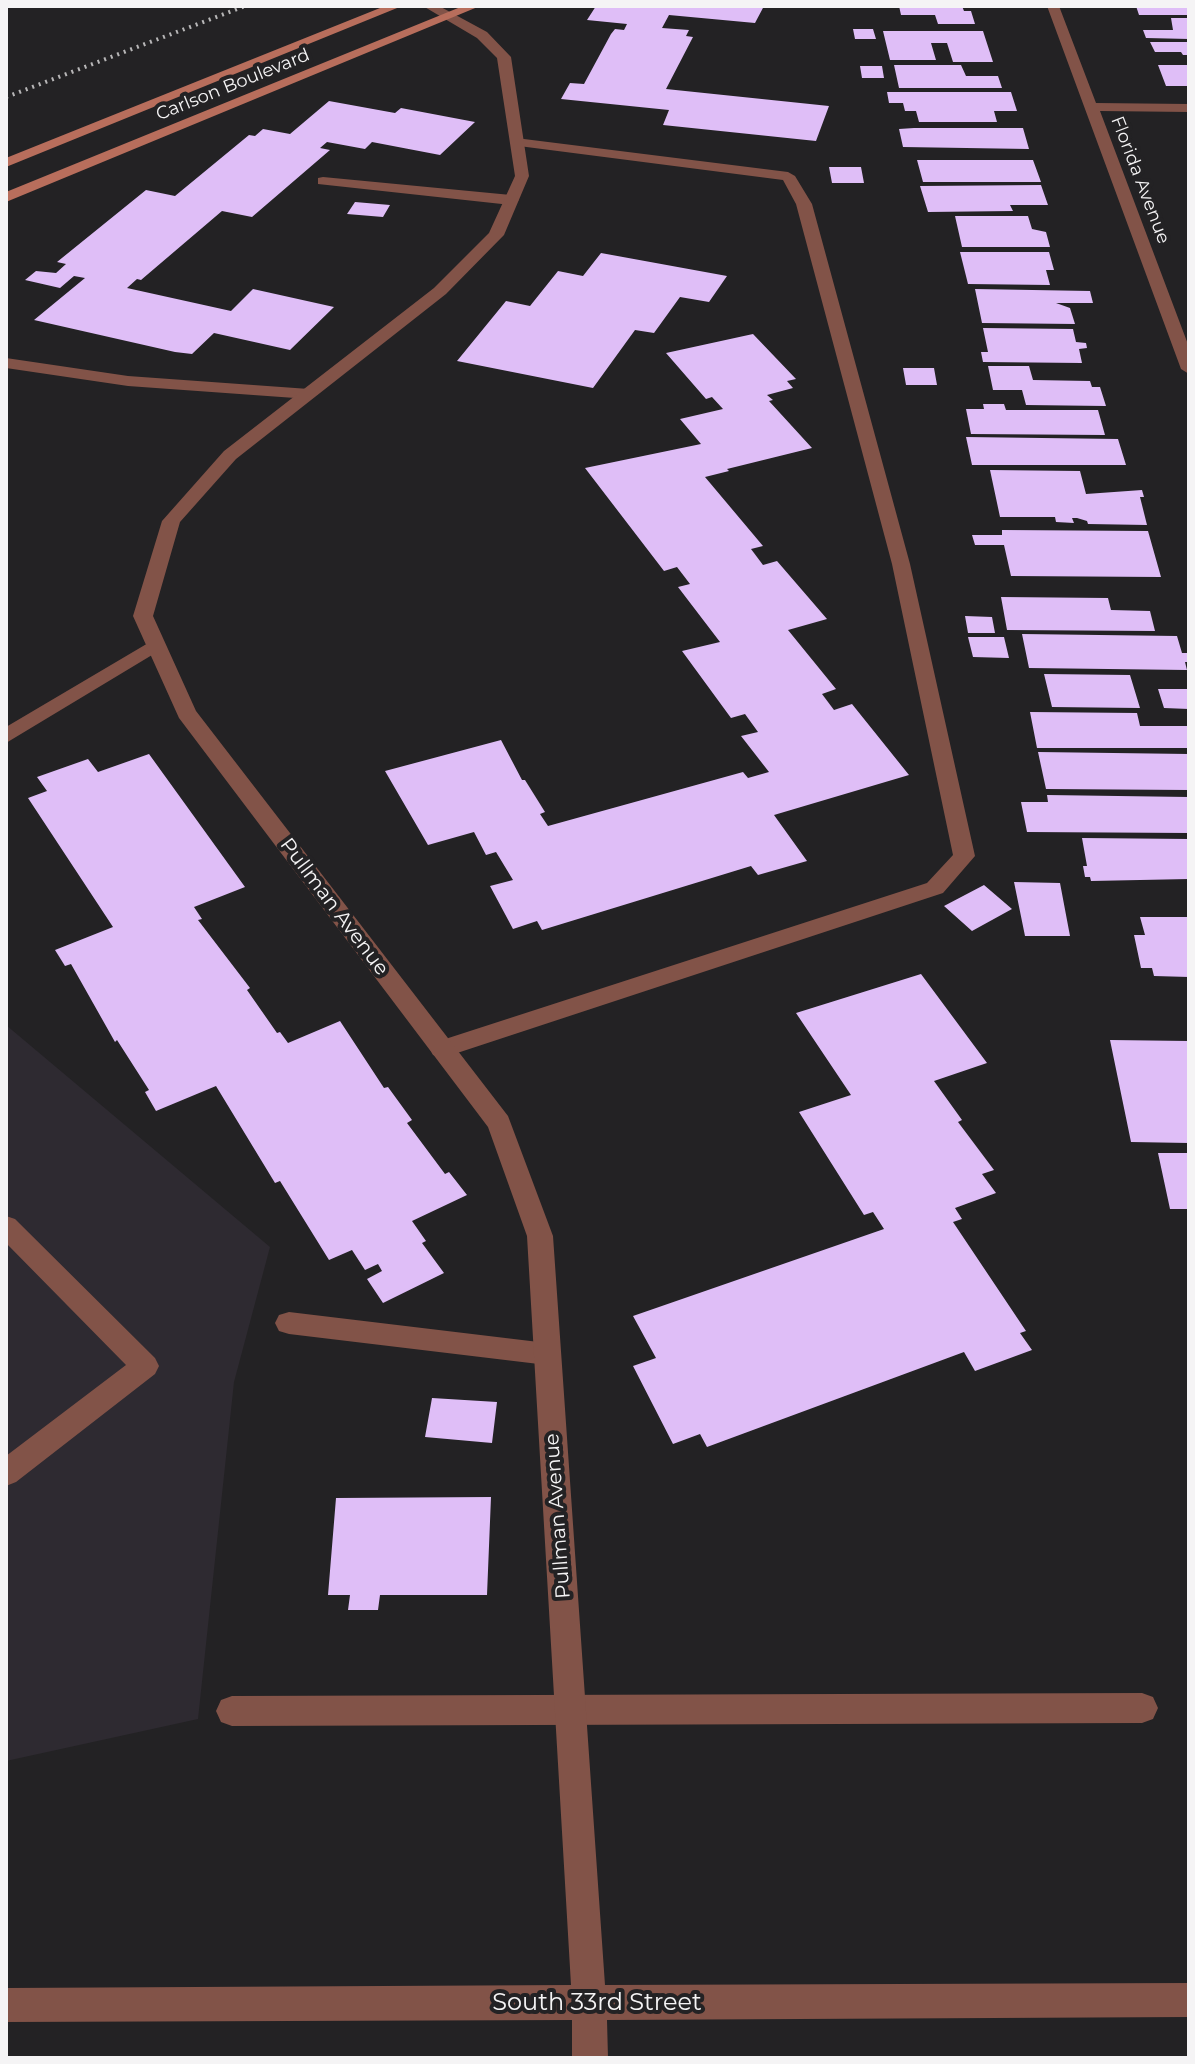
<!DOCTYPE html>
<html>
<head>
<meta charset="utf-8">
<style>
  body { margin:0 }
  #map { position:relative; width:1195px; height:2064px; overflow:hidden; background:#232224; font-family:Montserrat,sans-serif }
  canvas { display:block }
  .frame { position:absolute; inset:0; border:8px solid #f5f4f5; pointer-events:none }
</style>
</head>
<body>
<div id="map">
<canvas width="1195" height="2064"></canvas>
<div class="frame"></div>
</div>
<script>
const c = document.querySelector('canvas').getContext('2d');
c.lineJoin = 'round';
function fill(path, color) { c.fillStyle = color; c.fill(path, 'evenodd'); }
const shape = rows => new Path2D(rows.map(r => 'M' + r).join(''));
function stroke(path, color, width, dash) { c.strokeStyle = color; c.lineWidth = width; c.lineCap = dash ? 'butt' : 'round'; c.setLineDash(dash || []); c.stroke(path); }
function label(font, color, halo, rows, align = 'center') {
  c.font = font + ' Montserrat,sans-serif'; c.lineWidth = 8; c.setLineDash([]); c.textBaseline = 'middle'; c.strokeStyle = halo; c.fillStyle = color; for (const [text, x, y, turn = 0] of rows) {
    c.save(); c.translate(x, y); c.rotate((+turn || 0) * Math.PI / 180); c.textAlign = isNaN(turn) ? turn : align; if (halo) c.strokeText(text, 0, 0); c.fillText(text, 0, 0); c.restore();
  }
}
fill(shape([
  [6,1025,270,1247,234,1382,198,1719,6,1761]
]), '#2e2a31');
fill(shape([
  [596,6,764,6,755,23,669,15,662,28,689,30,686,36,693,37,666,89,829,106,816,141,663,125,669,110,561,99,570,83,584,84,611,34,615,29,624,30,627,24,587,20],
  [899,6,962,6,964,11,971,11,975,24,938,24,935,15,901,15],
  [1136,6,1189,6,1189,15,1139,15],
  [1171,18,1189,18,1189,39,1146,38,1143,30,1173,30],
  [853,29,873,29,876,39,855,39],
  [883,31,983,31,993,62,953,62,947,43,931,43,936,60,890,60],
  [1150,42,1189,42,1189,55,1183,55,1181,52,1155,52],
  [894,65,961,65,966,76,998,76,1002,88,899,88],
  [1158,65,1189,65,1189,86,1166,86],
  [860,66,882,66,884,78,862,78],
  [887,92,1011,92,1017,111,994,111,997,122,919,122,916,111,905,111,903,103,889,103],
  [329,101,395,113,401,108,475,122,440,155,372,142,365,149,327,142,320,148,330,150,252,217,222,211,141,280,137,279,127,288,231,311,253,289,334,307,290,350,214,333,192,354,175,352,34,320,85,278,74,276,60,288,25,280,36,271,56,273,66,264,57,262,146,190,175,196,249,135,255,136,263,129,290,134],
  [914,128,1023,128,1029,149,903,147,899,129],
  [917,160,1033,160,1041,182,923,182],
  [829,167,861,167,864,183,832,183],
  [1041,185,1048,205,1010,205,1013,211,928,212,920,186],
  [355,202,390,205,383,217,347,214],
  [955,216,1028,216,1032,229,1046,232,1050,247,962,247],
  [960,252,1049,252,1054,270,1046,270,1050,285,968,284],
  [601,253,727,276,709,302,680,297,654,333,635,330,593,388,457,361,506,301,530,306,558,271,583,276],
  [975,289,1090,291,1093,303,1056,303,1070,308,1075,324,982,323],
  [983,328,1073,329,1076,342,1086,343,1087,348,1079,349,1082,363,983,362,981,352,988,352],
  [753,334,796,379,787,381,793,388,767,395,773,400,769,401,812,448,727,469,729,471,705,477,763,546,751,549,763,565,777,561,827,619,788,630,836,689,822,694,834,710,852,704,909,775,774,815,807,861,758,875,751,866,542,930,537,921,513,929,490,886,513,880,496,852,486,855,474,832,428,845,385,771,501,740,522,780,525,780,545,812,540,814,548,826,743,772,748,778,769,772,741,736,758,732,745,714,731,718,682,651,720,642,678,587,690,584,677,567,664,571,585,468,701,444,680,419,723,409,712,397,706,399,666,353],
  [988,366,1029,366,1033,380,1090,381,1092,387,1100,387,1106,406,1026,405,1022,390,993,390],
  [903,368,934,368,937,385,906,385],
  [983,404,1004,404,1006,410,1098,410,1105,435,971,434,966,409,984,409],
  [966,437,1118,439,1126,465,972,465],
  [990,470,1080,471,1086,494,1142,490,1144,497,1140,497,1147,525,1088,524,1087,521,1077,518,1072,518,1074,523,1056,522,1055,517,1000,517],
  [1002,530,1148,531,1161,577,1011,576,1004,545,975,545,972,535,1002,535],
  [1001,597,1108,598,1111,610,1150,611,1155,631,1007,630],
  [965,616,992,617,995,633,968,633],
  [1022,634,1177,636,1182,653,1189,653,1189,662,1185,662,1187,670,1029,668],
  [968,637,1004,637,1009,658,973,657],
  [1044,674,1130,675,1140,708,1052,707],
  [1158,689,1188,689,1189,709,1164,708],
  [1030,712,1137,713,1140,726,1187,726,1189,748,1037,748],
  [1038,752,1189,754,1189,790,1046,789],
  [149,754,245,887,194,907,202,919,198,920,250,988,247,990,277,1033,280,1032,288,1043,340,1021,384,1088,388,1087,412,1120,407,1123,445,1174,449,1172,467,1195,412,1221,426,1241,422,1243,444,1273,383,1303,367,1279,382,1271,378,1264,365,1270,352,1250,329,1260,280,1181,275,1183,216,1086,156,1111,145,1092,149,1090,117,1040,115,1042,71,964,65,966,55,950,113,927,28,798,47,791,37,777,88,759,98,772],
  [1047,795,1189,797,1189,833,1027,832,1021,802,1048,802],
  [1082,838,1189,839,1189,879,1091,881,1090,877,1085,877,1083,866,1087,866],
  [1014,882,1060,883,1070,936,1025,936],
  [984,885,1012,909,972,931,944,906],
  [1140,917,1189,917,1189,977,1154,976,1152,968,1141,968,1134,935,1145,935],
  [921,974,987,1063,934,1081,962,1120,958,1122,994,1170,982,1174,996,1193,955,1208,962,1219,953,1222,1026,1331,1020,1333,1032,1350,975,1371,964,1352,707,1447,700,1434,673,1444,633,1366,656,1358,633,1316,884,1229,873,1212,864,1215,799,1112,851,1095,796,1013],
  [1110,1040,1189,1041,1189,1143,1131,1142],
  [1158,1153,1189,1153,1189,1209,1170,1209],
  [432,1398,497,1402,492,1443,425,1437],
  [491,1497,487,1595,380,1595,378,1610,348,1610,350,1595,328,1595,336,1498]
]), '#dfbef7');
fill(shape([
  [516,138,788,172,795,176,812,204,910,564,975,856,943,893,442,1058,433,1055,430,1049,433,1043,927,883,953,855,892,564,796,204,783,180,511,145,511,139,516,138],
  [323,177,511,195,519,200,511,205,318,184,318,178,323,177],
  [6,358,128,376,309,389,318,394,309,399,128,386,6,368,6,358],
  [155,639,162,641,165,645,162,649,6,743,6,727,155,639],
  [6,1216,15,1219,155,1358,159,1366,155,1374,16,1482,6,1486,6,1456,126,1365,6,1243,6,1216],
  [289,1312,547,1343,557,1346,561,1354,557,1362,547,1365,289,1334,279,1331,275,1323,279,1315,289,1312],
  [1142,1693,1153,1697,1158,1708,1153,1719,1142,1723,232,1726,221,1722,216,1711,221,1700,232,1696,1142,1693]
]), '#825348');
fill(shape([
  [423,6,439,6,487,32,511,57,529,176,504,235,446,294,236,459,180,522,153,616,196,711,508,1116,553,1236,605,1985,1189,1983,1189,2017,607,2020,608,2058,572,2058,572,2020,6,2022,6,1988,571,1985,527,1236,488,1127,179,718,133,616,162,521,224,451,434,288,489,233,515,176,497,58,477,38,423,6],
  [1047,6,1059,6,1096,103,1189,104,1189,112,1100,111,1189,347,1189,374,1181,369,1047,6]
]), '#825348');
fill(shape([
  [385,6,402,6,6,167,6,158,385,6],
  [463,6,480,6,6,202,6,192,463,6]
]), '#b86e5c');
stroke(shape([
  [6,97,245,6]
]), '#b7b6b7', 4, [2, 5]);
label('18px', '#f5f4f5', '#232224', [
  ["Carlson Boulevard",233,85,-22],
  ["Florida Avenue",1140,180,69]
]);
label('20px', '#f5f4f5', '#232224', [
  ["Pullman Avenue",334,907,53],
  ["Pullman Avenue",558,1516,-94]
]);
label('24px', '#f5f4f5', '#232224', [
  ["South 33rd Street",597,2003]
]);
</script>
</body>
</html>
